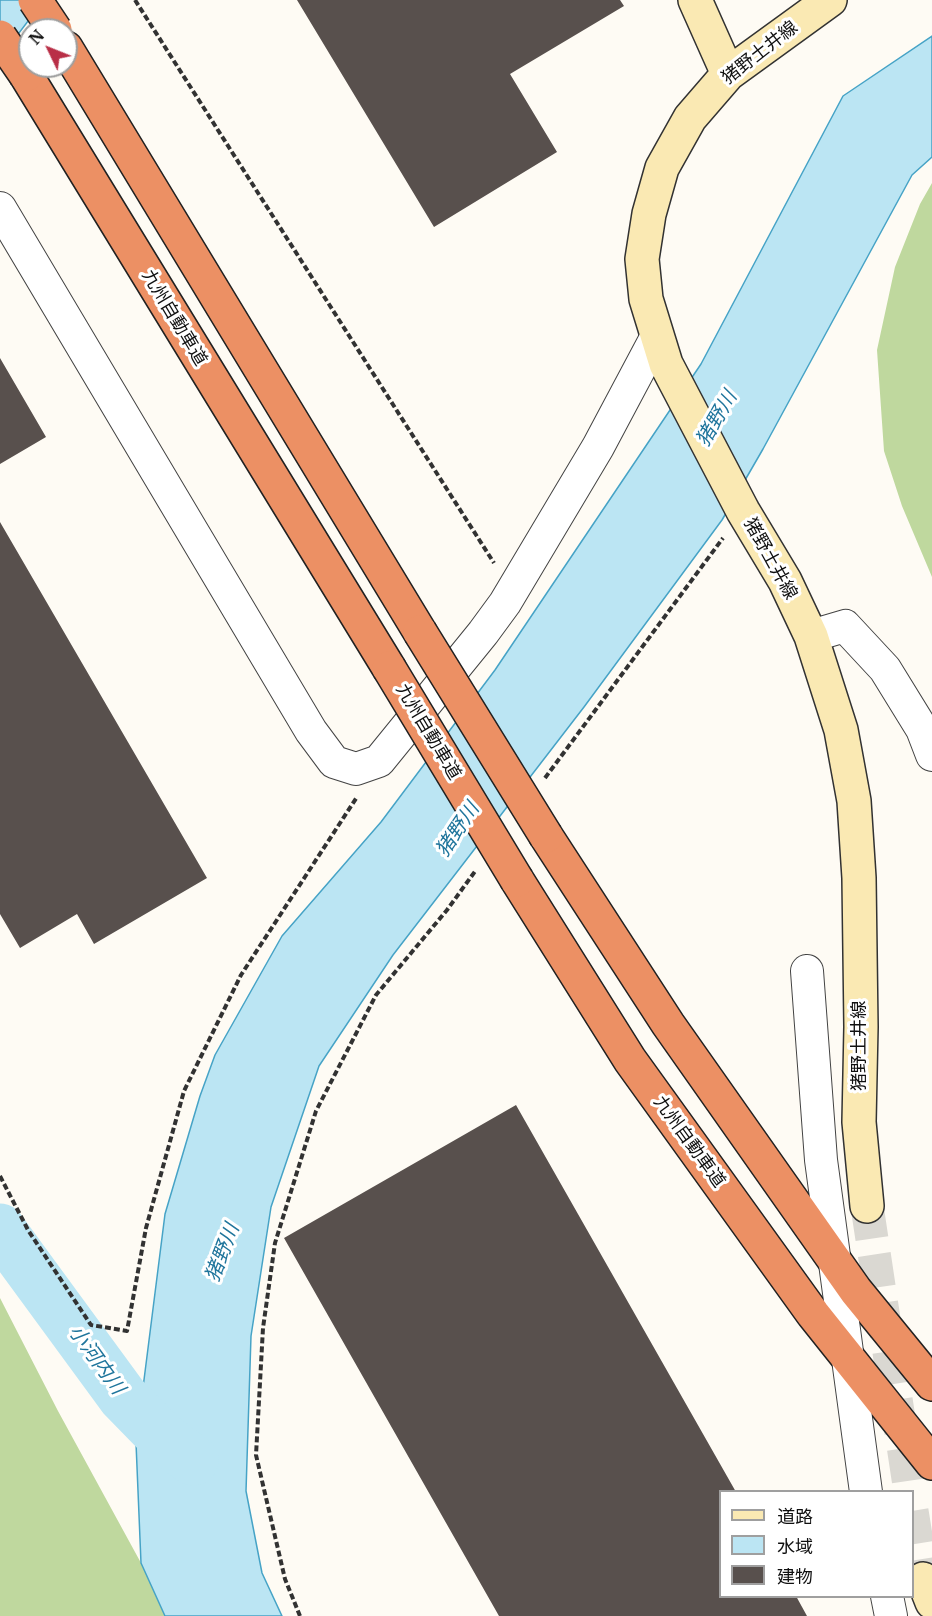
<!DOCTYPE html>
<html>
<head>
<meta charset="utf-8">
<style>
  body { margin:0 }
  #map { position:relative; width:932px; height:1616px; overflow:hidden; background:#fefbf4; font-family:Merriweather,"Noto Sans JP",serif }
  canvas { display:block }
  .legend { position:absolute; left:719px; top:1490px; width:195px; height:108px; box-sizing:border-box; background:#fff; border:2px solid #9f9f9f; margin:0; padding:8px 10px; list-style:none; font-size:18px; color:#101010 }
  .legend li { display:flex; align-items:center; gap:12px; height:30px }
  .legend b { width:30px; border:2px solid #9f9f9f }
  .north { position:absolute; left:18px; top:18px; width:60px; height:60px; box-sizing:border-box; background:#fff; border:2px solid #9f9f9f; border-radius:50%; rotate:313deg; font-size:16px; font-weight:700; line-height:24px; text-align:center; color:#101010 }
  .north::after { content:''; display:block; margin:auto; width:21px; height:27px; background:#b92f47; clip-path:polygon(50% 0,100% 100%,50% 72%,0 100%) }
</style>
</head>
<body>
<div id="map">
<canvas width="932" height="1616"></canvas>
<ul class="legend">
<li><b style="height:8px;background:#fae9b3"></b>道路</li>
<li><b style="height:16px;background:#bbe5f3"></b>水域</li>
<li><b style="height:16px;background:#58504d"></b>建物</li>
</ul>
<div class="north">N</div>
</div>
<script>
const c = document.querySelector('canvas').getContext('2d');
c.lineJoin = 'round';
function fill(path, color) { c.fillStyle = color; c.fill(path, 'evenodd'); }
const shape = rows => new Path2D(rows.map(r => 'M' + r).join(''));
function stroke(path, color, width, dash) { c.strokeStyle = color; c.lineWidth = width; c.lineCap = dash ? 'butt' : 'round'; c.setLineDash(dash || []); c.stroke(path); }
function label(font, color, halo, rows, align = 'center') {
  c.font = font + ' Merriweather,"Noto Sans JP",serif'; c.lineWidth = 6; c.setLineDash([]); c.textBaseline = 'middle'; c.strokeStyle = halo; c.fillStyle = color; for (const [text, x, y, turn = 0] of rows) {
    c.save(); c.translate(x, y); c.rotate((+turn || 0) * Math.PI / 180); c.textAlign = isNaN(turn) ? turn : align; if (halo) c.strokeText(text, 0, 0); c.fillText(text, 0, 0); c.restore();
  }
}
fill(shape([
  [932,183,932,577,902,506,884,451,877,350,895,267,920,204],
  [0,1298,58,1411,141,1563,165,1616,0,1616]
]), '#bfd89e');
const water = shape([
  [0,0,44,0,0,58,0,0],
  [932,36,932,157,912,175,763,449,722,520,584,707,393,955,319,1066,271,1207,251,1336,246,1491,262,1573,282,1616,165,1616,141,1563,136,1443,165,1214,200,1096,215,1055,282,936,381,822,495,670,701,364,843,96,932,36]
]);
fill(water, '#bbe5f3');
stroke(water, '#46a3c6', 1.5);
stroke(shape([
  [0,1229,123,1397,162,1437,193,1460]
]), '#bbe5f3', 51);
fill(shape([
  [297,0,620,0,624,6,510,74,557,152,434,227],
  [0,358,46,437,0,464],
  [0,522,207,878,94,944,77,914,20,948,0,914],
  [516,1105,736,1492,720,1492,720,1596,796,1596,807,1616,499,1616,284,1238]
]), '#58504d');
stroke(shape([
  [867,1206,910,1492],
  [912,1511,923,1579]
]), '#dad8d2', 33, [33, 16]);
const street = shape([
  [0,208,311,731,334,762,356,769,379,761,483,633,505,603,598,447,657,336],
  [811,636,845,626,885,669,922,729,932,755],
  [807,971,821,1160,866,1492],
  [887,1596,891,1616]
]);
const secondary = shape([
  [695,0,728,74],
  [830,0,728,74,690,118,662,168,649,214,642,259,646,299,666,364,743,511,785,581,811,636,841,730,854,801,859,878,861,1027,859,1122,867,1206],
  [923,1579,932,1602]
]);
const highway = shape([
  [66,48,420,632],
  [26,75,389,668],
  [546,836,668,1024,856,1291,932,1384],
  [517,880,630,1060,813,1314,932,1463]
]);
stroke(street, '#434343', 34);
stroke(secondary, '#323232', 36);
stroke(highway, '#212121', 36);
stroke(shape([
  [135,0,494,563],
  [545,778,723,538],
  [0,1176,28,1230,91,1325,127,1331,146,1228,184,1091,241,975,357,797],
  [300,1616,285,1579,256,1455,263,1328,275,1243,316,1111,376,995,447,910,476,870]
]), '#323232', 4, [6, 3]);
stroke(street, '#fff', 32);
stroke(secondary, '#fae9b3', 33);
stroke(highway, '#ec9064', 33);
const highwayBridge = shape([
  [35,0,55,30],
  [0,37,26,75],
  [420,632,546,836],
  [389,668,517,880]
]);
stroke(highwayBridge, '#212121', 36, []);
stroke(highwayBridge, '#ec9064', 33);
label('18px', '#101010', '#fff', [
  ["猪野土井線",760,53,-38],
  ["九州自動車道",174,318,59],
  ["猪野土井線",770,559,61],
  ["九州自動車道",428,732,59],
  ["猪野土井線",860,1046,-90],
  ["九州自動車道",689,1142,54]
]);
label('italic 20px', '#1f759c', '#fff', [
  ["猪野川",717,419,-60],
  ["猪野川",458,830,-56],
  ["猪野川",223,1253,-69],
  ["小河内川",96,1360,54]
]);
</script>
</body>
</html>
